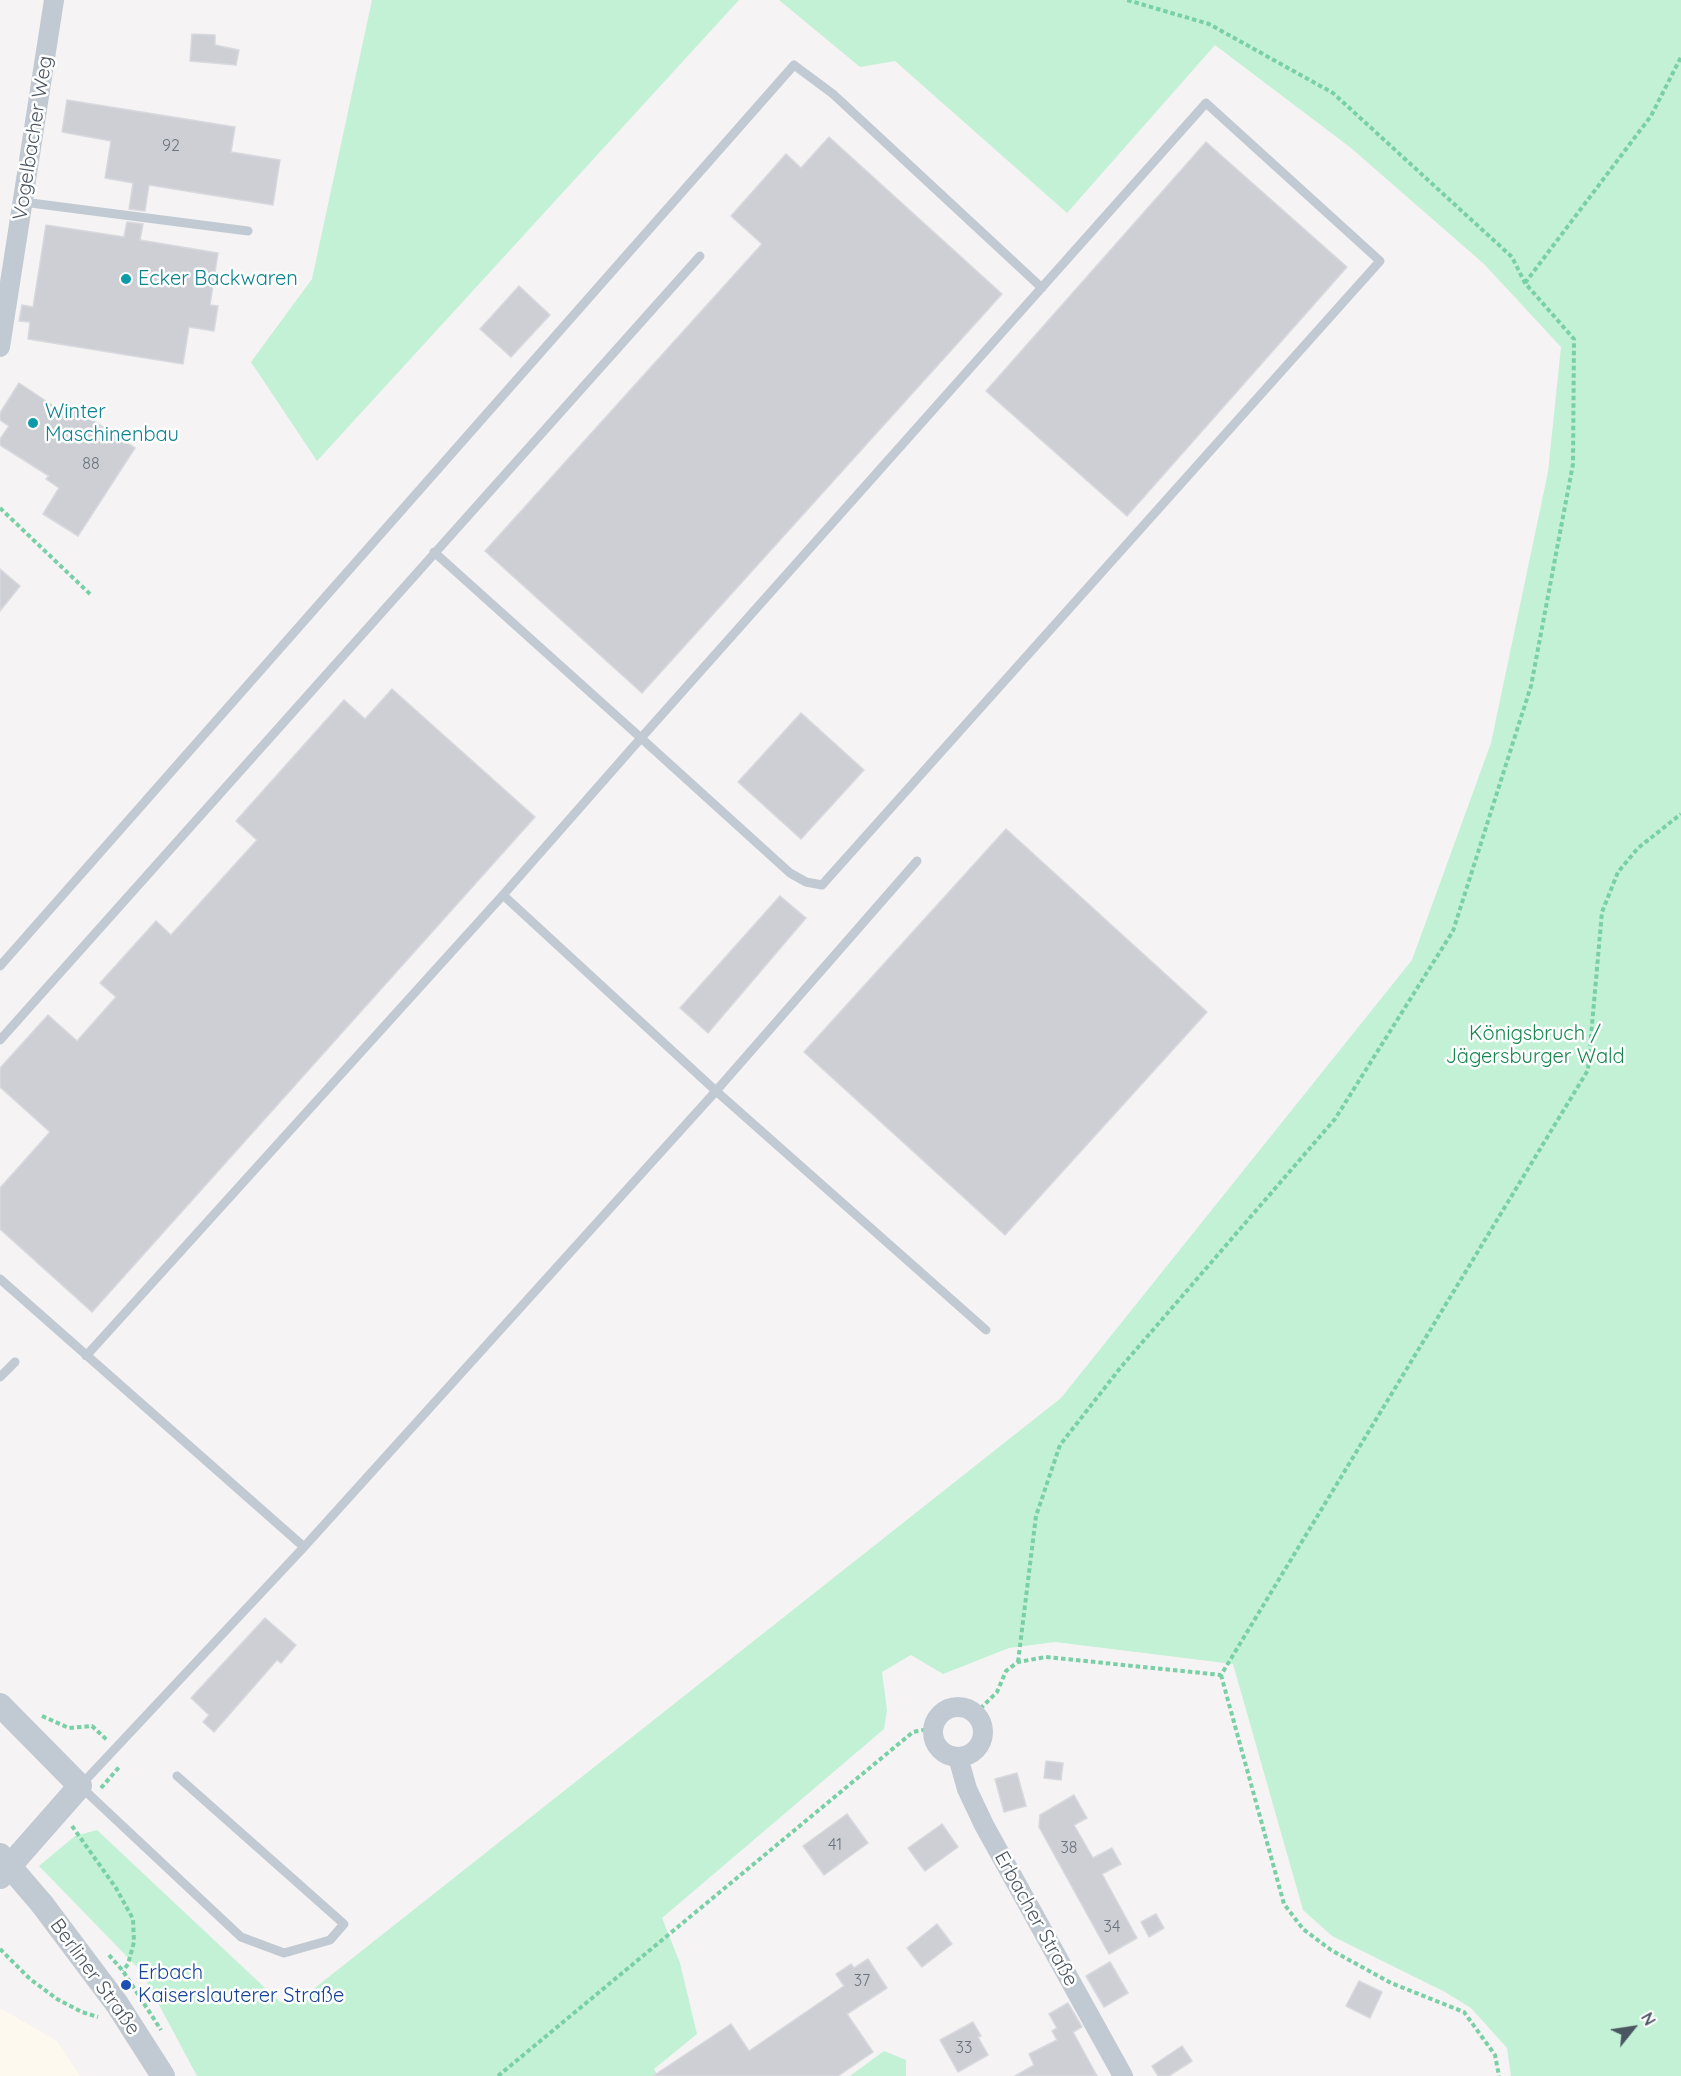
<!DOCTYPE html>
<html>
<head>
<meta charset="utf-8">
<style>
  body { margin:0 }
  #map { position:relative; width:1681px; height:2076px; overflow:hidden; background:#f5f3f3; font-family:Quicksand,sans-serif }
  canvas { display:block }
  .north { position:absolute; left:1603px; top:1998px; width:60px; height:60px; -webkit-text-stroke:4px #fff; paint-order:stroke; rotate:60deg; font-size:16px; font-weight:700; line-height:24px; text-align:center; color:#4a5661 }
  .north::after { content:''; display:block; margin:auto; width:21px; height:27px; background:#4a5661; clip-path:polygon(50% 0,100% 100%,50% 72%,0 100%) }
</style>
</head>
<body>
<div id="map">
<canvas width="1681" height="2076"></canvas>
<div class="north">N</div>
</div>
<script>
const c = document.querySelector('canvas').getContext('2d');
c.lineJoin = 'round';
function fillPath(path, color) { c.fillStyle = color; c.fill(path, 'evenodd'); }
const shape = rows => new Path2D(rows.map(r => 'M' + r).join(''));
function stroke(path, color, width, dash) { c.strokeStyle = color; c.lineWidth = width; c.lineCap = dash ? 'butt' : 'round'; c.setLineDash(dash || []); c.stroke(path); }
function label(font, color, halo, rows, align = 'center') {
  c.font = font + ' Quicksand,sans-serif'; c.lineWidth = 5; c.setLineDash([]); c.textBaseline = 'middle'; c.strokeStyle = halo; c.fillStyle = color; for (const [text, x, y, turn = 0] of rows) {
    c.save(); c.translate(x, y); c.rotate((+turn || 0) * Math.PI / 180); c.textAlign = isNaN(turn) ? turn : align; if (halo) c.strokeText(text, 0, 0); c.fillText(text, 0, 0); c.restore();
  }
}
const commercial = shape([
  [0,2008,57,2041,80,2076,0,2076]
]);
const green = shape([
  [372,0,739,0,317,461,251,362,312,279],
  [779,0,1681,0,1681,2076,1511,2076,1507,2048,1471,2008,1445,1992,1332,1936,1303,1910,1233,1664,1055,1642,1009,1648,943,1674,911,1655,882,1672,887,1710,884,1729,662,1918,680,1963,697,2034,654,2069,658,2076,197,2076,141,1971,39,1866,75,1836,97,1830,280,2002,297,2002,1061,1398,1412,960,1491,743,1548,472,1561,347,1484,264,1351,148,1215,45,1067,213,895,61,860,67],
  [884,2051,906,2060,906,2076,850,2076]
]);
const building = shape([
  [192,34,215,35,215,45,239,50,236,65,190,61,192,34],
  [67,100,235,127,231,152,280,160,273,205,149,185,145,211,129,209,133,183,105,178,111,141,62,132,67,100],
  [829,137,1002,294,642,693,485,551,762,244,731,216,786,154,801,168,829,137],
  [1206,142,1347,267,1127,516,986,391,1206,142],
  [127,222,143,224,140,240,218,253,210,305,218,306,214,331,189,327,183,364,28,339,30,322,19,321,22,305,33,307,46,225,124,237,127,222],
  [519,286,550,315,511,357,480,329,519,286],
  [19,383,67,415,72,407,135,448,78,536,43,514,59,488,46,479,49,476,0,445,0,439,9,426,0,420,0,413,19,383],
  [0,569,20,586,0,611,0,569],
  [392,689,535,817,92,1312,0,1229,0,1188,50,1132,0,1087,0,1068,48,1015,77,1041,116,997,100,983,156,921,171,935,257,840,236,821,344,700,365,719,392,689],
  [801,713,864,770,801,839,738,782,801,713],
  [1006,829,1207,1012,1005,1235,804,1052,1006,829],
  [780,896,806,918,708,1033,680,1008,780,896],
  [265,1618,296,1645,281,1663,277,1660,214,1732,203,1722,209,1715,191,1698,265,1618],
  [1046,1761,1063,1763,1061,1780,1044,1778,1046,1761],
  [1017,1773,1026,1806,1004,1812,995,1779,1017,1773],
  [1074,1795,1087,1818,1074,1825,1093,1858,1112,1848,1121,1864,1102,1874,1137,1938,1109,1954,1039,1827,1040,1815,1074,1795],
  [847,1814,868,1843,824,1875,803,1846,847,1814],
  [942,1824,958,1847,925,1871,908,1848,942,1824],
  [1156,1914,1164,1928,1149,1937,1141,1922,1156,1914],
  [937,1924,952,1944,922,1967,907,1948,937,1924],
  [868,1959,887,1988,847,2014,873,2052,838,2076,653,2076,731,2024,749,2051,844,1986,836,1974,851,1964,854,1968,868,1959],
  [1110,1962,1128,1993,1104,2007,1086,1976,1110,1962],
  [1359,1981,1382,1992,1370,2018,1346,2006,1359,1981],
  [1068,2003,1082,2027,1073,2032,1097,2076,1015,2076,1034,2065,1029,2054,1057,2040,1052,2031,1057,2028,1049,2014,1068,2003],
  [973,2022,981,2036,978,2037,988,2055,958,2072,940,2040,973,2022],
  [1182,2046,1192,2061,1169,2076,1158,2076,1152,2066,1182,2046]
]);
const path = shape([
  [1525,283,1651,116,1681,57],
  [0,508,91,595],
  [1018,1662,1036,1516,1060,1445,1121,1367,1335,1119,1453,931,1531,686,1573,464,1574,339,1525,283,1512,257,1333,93,1209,24,1127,0],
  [1221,1675,1284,1904,1303,1929,1331,1950,1391,1983,1464,2012,1495,2055,1499,2076],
  [975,1714,997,1692,1006,1671,1018,1662,1046,1657,1221,1675,1588,1070,1602,912,1618,872,1638,848,1681,814],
  [42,1716,69,1728,92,1726,107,1740],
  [101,1788,120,1766],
  [72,1826,116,1888,133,1919,134,1942,128,1964,123,1971],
  [0,1949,30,1979,57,1999,82,2012,98,2017],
  [109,1955,123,1971,161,2030],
  [498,2076,913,1732,933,1728]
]);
const service = shape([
  [23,202,248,231],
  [503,895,716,1091,986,1330],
  [0,966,794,65,833,94,1042,288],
  [0,1040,700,256],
  [0,1279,304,1547],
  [86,1356,503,895,641,738,1206,103,1380,261,822,885,806,882,790,873,641,738,434,552],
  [0,1377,15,1362],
  [177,1776,344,1924,330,1940,284,1953,241,1937,80,1786,304,1547,716,1091,917,861]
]);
const minor = shape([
  [0,347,54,0],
  '933 1732a25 25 0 1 1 50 0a25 25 0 1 1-50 0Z',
  [958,1757,967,1789,984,1825,1123,2076]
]);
const tertiary = shape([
  [0,1705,80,1786,0,1877],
  [42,1904,117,2004,163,2076]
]);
const tertiaryBridge = shape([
  [0,1855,42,1904]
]);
const markers = [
  [126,279,6,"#0f9aa8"],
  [33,423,6,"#0f9aa8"],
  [126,1985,6,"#1a4fb4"]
];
const numberNames = [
  ["92",171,146],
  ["88",91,464],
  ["41",835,1845],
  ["38",1069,1848],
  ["34",1112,1927],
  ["37",862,1981],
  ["33",964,2048]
];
const streetNames = [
  ["Vogelbacher Weg",33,138,-81],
  ["Erbacher Straße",1036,1919,61],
  ["Berliner Straße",95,1977,54]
];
const cultureNames = [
  ["Ecker Backwaren",138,279],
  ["Winter",45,412],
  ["Maschinenbau",45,435]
];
const parkNames = [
  ["Königsbruch /",1535,1034],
  ["Jägersburger Wald",1535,1057]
];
const transitNames = [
  ["Erbach",138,1973],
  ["Kaiserslauterer Straße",138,1996]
];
fillPath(commercial, '#fdf9ef');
fillPath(green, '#c3f1d5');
fillPath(building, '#cdcfd5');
stroke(building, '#d7d9de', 1.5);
stroke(path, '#7ad0a6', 4, [4.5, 3]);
stroke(service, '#c1cad2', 9);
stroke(minor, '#c1cad2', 20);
stroke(tertiary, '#c1cad2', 24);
stroke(tertiaryBridge, '#c1cad2', 24);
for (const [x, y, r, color] of markers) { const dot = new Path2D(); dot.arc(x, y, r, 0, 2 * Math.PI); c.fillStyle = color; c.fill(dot); stroke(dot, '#fff', 2); }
label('16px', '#6b747e', null, numberNames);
label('20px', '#4a5661', '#fff', streetNames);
label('20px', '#0d838f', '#fff', cultureNames, 'left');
label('20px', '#17864f', '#fff', parkNames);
label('20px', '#164399', '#fff', transitNames, 'left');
</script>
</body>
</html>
